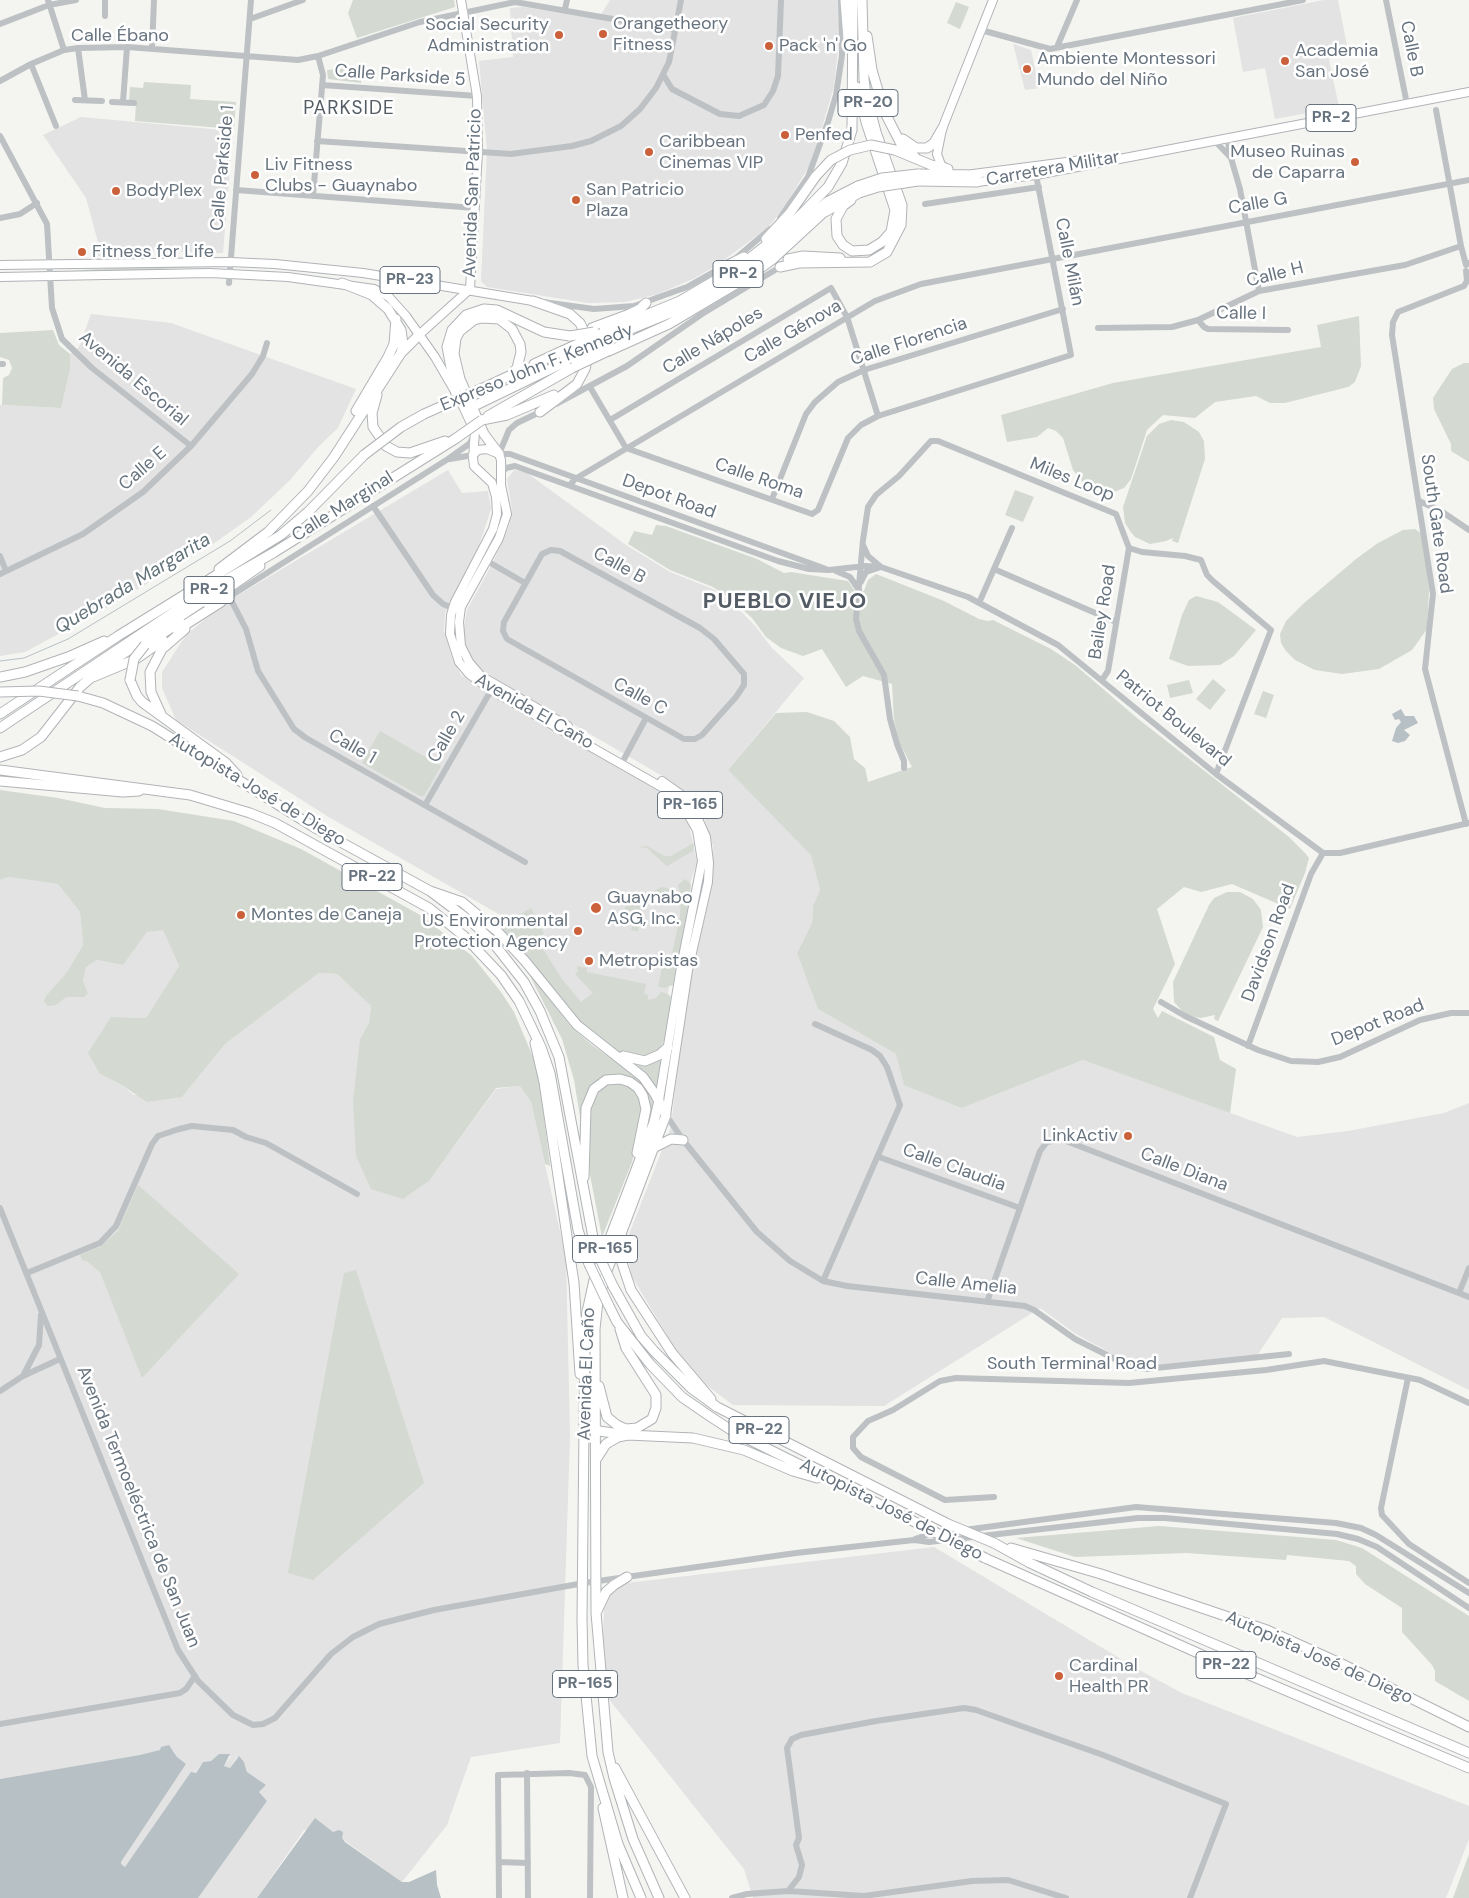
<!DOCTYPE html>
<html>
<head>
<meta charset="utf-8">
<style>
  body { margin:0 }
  canvas { display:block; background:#f4f4f1 }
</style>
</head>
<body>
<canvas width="1469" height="1898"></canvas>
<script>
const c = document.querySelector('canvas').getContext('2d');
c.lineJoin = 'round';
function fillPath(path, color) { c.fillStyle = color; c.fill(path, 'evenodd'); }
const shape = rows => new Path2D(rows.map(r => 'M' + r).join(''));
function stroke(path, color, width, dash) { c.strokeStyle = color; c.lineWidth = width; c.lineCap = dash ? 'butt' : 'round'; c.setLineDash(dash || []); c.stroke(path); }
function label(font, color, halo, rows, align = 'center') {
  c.font = font + ' "DM Sans",sans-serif'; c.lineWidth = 5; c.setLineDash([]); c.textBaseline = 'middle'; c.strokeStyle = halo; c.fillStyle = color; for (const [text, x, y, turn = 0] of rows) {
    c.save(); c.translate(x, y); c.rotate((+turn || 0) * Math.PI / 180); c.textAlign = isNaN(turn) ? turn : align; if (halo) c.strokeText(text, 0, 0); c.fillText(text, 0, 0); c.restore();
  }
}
const built = shape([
  [610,0,838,0,838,50,834,86,819,138,808,168,786,204,771,224,759,234,717,265,695,278,658,294,625,302,588,303,487,287,481,281,487,150,479,61,513,57,510,8,523,7,598,19],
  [1324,0,1338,0,1348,51,1328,55,1339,107,1275,119,1265,68,1243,72,1233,18],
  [1013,44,1031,50,1039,88,1025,90],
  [81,117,233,131,223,253,143,251,134,255,98,256,98,242,86,198,43,135],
  [91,314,171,323,356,389,338,428,319,446,290,480,251,517,213,544,103,610,25,652,0,656,0,405,61,408,70,370,70,354,79,347],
  [448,470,462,493,488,491,491,509,479,546,445,613,444,631,452,658,461,675,488,694,555,727,663,791,689,825,697,862,689,887,669,987,662,1043,582,1017,509,920,327,816,176,720,162,688,162,672,186,635,225,603],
  [514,470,527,473,626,545,670,572,713,589,732,602,756,627,772,648,804,678,728,770,811,854,820,890,813,906,812,923,797,953,818,1009,896,1054,962,1108,1083,1060,1297,1137,1348,1131,1444,1113,1469,1103,1469,1390,1324,1317,1282,1318,1257,1356,1155,1367,1133,1365,1076,1334,1040,1308,884,1406,733,1405,705,1384,683,1362,631,1275,626,1242,671,1127,681,1037,692,971,712,886,713,846,704,817,689,798,671,781,497,680,484,672,472,660,466,648,463,634,467,610,492,564,509,526,512,510,507,479],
  [9,877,58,884,80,912,83,945,67,972,46,996,56,1005,65,997,88,993,83,981,86,967,97,960,123,965,147,932,163,929,179,966,146,1018,111,1017,100,1074,120,1084,134,1095,182,1097,225,1044,319,973,337,974,371,1006,369,1023,360,1039,403,1199,429,1181,496,1089,520,1086,531,1102,566,1258,570,1436,560,1743,471,1757,447,1825,402,1882,333,1832,304,1830,257,1898,198,1898,267,1801,259,1792,266,1785,247,1772,244,1762,237,1757,230,1768,224,1766,231,1756,219,1754,211,1761,203,1762,125,1867,121,1864,121,1862,186,1764,177,1757,173,1750,0,1779,0,880],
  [934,1547,1141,1671,1182,1693,1469,1806,1469,1839,1446,1898,753,1898,744,1869,608,1698,603,1643,604,1605,609,1593,627,1583]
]);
const green = shape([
  [353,0,454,0,455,7,357,38,348,13],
  [956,2,969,7,960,29,947,23],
  [362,67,361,83,328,79,327,70],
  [144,82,191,85,190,99,236,102,234,129,135,121,136,102,129,101,130,87,143,88],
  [216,265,216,266,142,270,66,271,146,266],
  [1359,316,1361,366,1355,382,1348,387,1285,403,1270,403,1256,396,1215,402,1195,418,1163,415,1147,430,1131,479,1124,488,1114,492,1104,494,1089,490,1073,470,1063,438,1056,431,1048,428,1037,437,1007,442,1001,415,1113,383,1321,347,1317,325],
  [53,330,59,345,70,354,70,370,61,408,2,405,3,378,9,375,12,368,9,360,0,357,0,333],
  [1464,363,1469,363,1469,462,1451,451,1451,444,1434,409,1433,398,1452,369],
  [1171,420,1184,422,1199,432,1204,441,1205,459,1178,543,1172,541,1173,538,1166,541,1150,544,1135,537,1130,531,1125,523,1123,507,1147,436,1159,424],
  [1015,490,1034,497,1023,522,1005,515],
  [656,525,666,526,757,559,784,573,791,572,848,581,855,591,864,591,868,580,876,574,944,601,979,619,988,621,993,620,1051,649,1075,665,1137,718,1289,837,1305,853,1309,858,1305,873,1290,909,1232,884,1201,892,1184,887,1157,909,1175,964,1153,1009,1158,1018,1162,1011,1214,1037,1220,1060,1236,1069,1230,1113,1083,1060,962,1108,904,1085,896,1054,818,1009,797,953,812,923,813,906,820,890,811,855,728,770,776,713,807,712,834,721,850,737,854,759,865,768,868,782,912,767,899,742,894,720,892,684,863,676,846,687,822,649,803,656,781,648,766,637,752,618,733,601,713,587,670,570,628,544,634,531,652,535],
  [1415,529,1422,534,1429,590,1427,629,1412,650,1379,669,1342,674,1315,670,1295,660,1286,651,1281,643,1280,634,1286,621,1303,604,1356,559,1378,543,1403,530],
  [1196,596,1218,602,1256,630,1234,656,1220,665,1188,666,1169,659,1182,615,1189,600],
  [1213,679,1226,690,1210,710,1196,699],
  [1189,680,1193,693,1170,698,1167,685],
  [1263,691,1274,695,1266,718,1254,714],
  [380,731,441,766,424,796,420,796,362,763],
  [0,790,58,798,105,808,158,809,234,821,301,849,422,916,472,956,501,992,514,1012,538,1069,550,1166,545,1164,531,1102,520,1086,496,1088,429,1181,403,1199,371,1189,356,1156,353,1101,360,1039,369,1023,371,1006,337,974,319,973,225,1044,182,1097,147,1102,120,1084,100,1074,88,1053,111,1017,146,1018,179,966,163,930,147,932,123,965,97,960,86,967,83,981,88,993,84,997,66,997,56,1005,48,1006,44,1001,46,996,67,972,83,945,80,912,58,884,9,877,0,880],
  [694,843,693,851,667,866,647,848,638,847,647,846,664,856,671,856],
  [685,879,691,884,690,896,673,985,664,988,658,987,663,962,670,963,680,916,681,898,678,885],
  [661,887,671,889,676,900,676,906,642,900,638,931,631,930,634,918,622,915,625,907],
  [1227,892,1240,892,1253,899,1261,910,1263,927,1218,1021,1214,1019,1215,1015,1201,1018,1195,1017,1184,1013,1174,1002,1173,982,1209,905,1214,898],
  [531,908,544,934,536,938,562,979,581,1002,593,993,575,974,578,972,577,966,587,968,587,972,646,984,644,994,648,995,648,1000,656,998,661,992,668,994,671,997,666,1037,659,1050,651,1057,621,1054,578,1021,504,935,502,925],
  [527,970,571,1027,592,1045,640,1079,653,1098,653,1109,646,1133,644,1132,647,1118,636,1083,599,1082,581,1122,574,1080,562,1039],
  [664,1055,657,1091,637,1065,642,1065],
  [617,1082,625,1084,637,1092,643,1108,632,1162,602,1237,590,1175,587,1118,593,1095,604,1086],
  [138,1185,239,1274,142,1378,100,1272,88,1262,82,1260,80,1255,100,1247,118,1231],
  [356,1270,424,1483,313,1580,288,1573,344,1273],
  [1159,1526,1336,1540,1362,1548,1469,1616,1469,1701,1435,1681,1435,1671,1432,1665,1402,1632,1402,1608,1365,1584,1356,1574,1356,1566,1349,1561,1287,1555,1286,1560,1186,1553,1075,1557,1016,1538],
  [1469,1854,1469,1898,1453,1898]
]);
const water = shape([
  [1401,709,1405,716,1414,716,1418,723,1404,730,1410,735,1405,741,1398,743,1392,741,1396,728,1401,722,1399,719,1395,720,1392,714],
  [169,1745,177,1757,186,1764,121,1862,121,1864,125,1867,191,1772,196,1773,203,1762,211,1761,219,1754,230,1754,224,1766,230,1768,239,1756,244,1762,247,1772,266,1785,259,1792,267,1801,198,1898,0,1898,0,1779,140,1755,160,1750,161,1747],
  [315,1818,333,1832,339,1830,343,1832,342,1838,345,1842,402,1882,409,1882,436,1870,437,1885,441,1898,257,1898]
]);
const stream = shape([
  [0,661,24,658,68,639,230,541,271,510]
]);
const minor = shape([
  [48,0,64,50],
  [1386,0,1407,104],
  [565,9,567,0],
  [105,16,105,0],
  [250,19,303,0],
  [0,24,49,5,76,0],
  [981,30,1050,49,1303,0],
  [1057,47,1077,0],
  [78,48,85,100],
  [152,49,154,0],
  [31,64,56,126],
  [664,76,672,89,720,114,739,116,764,105,773,91,778,76,781,0],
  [0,81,31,64,64,50,78,48,127,47,298,60,318,56,420,22,515,2,676,30],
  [322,85,477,96],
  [75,100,102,101],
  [112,102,134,103],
  [123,102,127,47],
  [1436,110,1461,246,1466,265,1469,263],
  [0,136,47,224,52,308,62,339,92,368,191,446],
  [1228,137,1229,151,1240,189,1259,291],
  [1214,140,1232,159],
  [317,141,511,154,572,146,591,141,621,126,640,109,656,88,669,62,681,0],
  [236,190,475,208],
  [313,196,323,75,318,56],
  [925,204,1039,187],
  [0,218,20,214,37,203],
  [780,218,808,177,828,122,836,95,842,55,841,0],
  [736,258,770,229],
  [1466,271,1467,281,1464,286,1398,312,1393,322,1392,335,1433,594,1425,669,1466,824],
  [229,283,251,0],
  [543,302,594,309,634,306,687,287,724,266],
  [1198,320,1204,327,1208,329,1288,330],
  [1098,328,1172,327,1198,320,1259,291,1405,265,1461,246],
  [0,364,3,364],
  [590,387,626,448,812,514,818,510,848,438,861,425,878,416,1071,355,1036,175],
  [556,404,627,366,702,314,780,267],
  [542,411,517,423,509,430,499,454,510,454,826,569],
  [610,420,831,288,847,317,878,416],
  [450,459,473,455],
  [500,475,506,468,515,466,778,561,809,569,829,570,865,566,881,567,968,597,1058,645,1216,774,1323,853,1340,853,1469,823],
  [570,485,575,479,875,301,921,284,1469,180],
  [772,499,806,414,815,402,838,382,864,370,1063,309],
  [1419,501,1441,511,1469,530],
  [373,506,433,595,443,604,457,610],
  [551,550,560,551,700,628,714,639,744,674,744,685,736,697,702,735,695,739,684,739,507,639,503,631,504,622,542,554,551,550],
  [0,556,6,571],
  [487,561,525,583],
  [994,569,1116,622],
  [836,571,850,577,859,590],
  [0,574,83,534,143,492,191,446,252,374,263,356,267,343],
  [861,582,866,572,881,567,868,556,863,545],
  [229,596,246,629,258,671,294,729,306,738,525,862],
  [221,602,448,459,469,444,474,436],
  [979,603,1012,528],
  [1102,680,1108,671,1129,548],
  [622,763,646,718],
  [904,768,904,761,897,744,890,719,884,675,859,631,856,619,863,540,868,507,876,495,899,476,931,441,938,441,1116,514,1129,548,1142,552,1185,556,1201,560,1207,575,1213,581,1271,630,1216,774],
  [425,805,493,687],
  [1161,1002,1185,1016,1258,1050,1291,1061,1318,1062,1340,1057,1420,1020,1451,1013,1469,1013],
  [815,1024,872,1050,880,1056,887,1067,900,1105,823,1281],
  [1248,1046,1311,874,1323,853],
  [666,1115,683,1140,757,1232,790,1261,823,1281,847,1286,1025,1306,1034,1310,1075,1339,1131,1367,1146,1369,1289,1354],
  [879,1157,1020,1208],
  [0,1208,178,1650,198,1681,233,1715,253,1725,263,1724,275,1718,331,1654,353,1637,379,1624,434,1610,584,1583,796,1553,914,1540,929,1542,1138,1518,1165,1518,1337,1534,1358,1539,1377,1547,1469,1608],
  [27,1273,100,1243,116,1226,152,1144,158,1136,179,1129,192,1126,233,1130,246,1137,266,1143,357,1194],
  [1459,1293,1469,1268],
  [987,1302,1040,1151,1047,1142,1061,1139,1469,1297],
  [23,1376,39,1345,41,1315],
  [1408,1378,1381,1508,1382,1515,1409,1544,1469,1583],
  [0,1391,23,1376,60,1359],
  [994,1497,945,1500,861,1457,853,1448,853,1437,868,1421,893,1410,940,1381,956,1378,1129,1383,1266,1370,1324,1361,1420,1380,1469,1403],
  [915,1539,927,1535,1136,1507,1336,1523,1361,1528,1376,1535,1469,1593],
  [0,1724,180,1693,186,1689,195,1676],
  [527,1773,528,1898],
  [499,1862,528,1863],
  [788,1891,799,1877,802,1865,796,1845,799,1838,787,1748,792,1739,801,1735,876,1721,964,1708,976,1710,1103,1755,1226,1804,1190,1898],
  [499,1898,498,1775,569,1773,585,1775,591,1787,590,1898],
  [732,1898,747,1894,788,1891,864,1896,972,1881,1008,1880,1066,1898]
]);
const major = shape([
  [947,169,941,165,937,154,942,129,993,0],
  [973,174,1090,159],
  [977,182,1036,175,1469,92],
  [0,265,230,262,275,264,363,273,533,301],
  [0,277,210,273,288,277,374,289,389,297,406,316,435,357,460,400,475,432,473,458,474,466,492,483,496,497,497,514,493,529,455,602,451,615,450,634,459,662,469,674,491,690,665,789,686,811,697,830,702,861,681,967,659,1100],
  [420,334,470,289,478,152,477,96,461,0],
  [473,455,478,450,487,449,499,454,501,460,501,485,507,514,499,538,461,607,459,622,461,646,469,662,481,676,568,726],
  [662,781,683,796,695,812,706,837,709,863,708,882,688,970,666,1115]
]);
const highway = shape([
  [845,0,848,39],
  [867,36,872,70,884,111,901,144,917,159],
  [903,139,916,148,927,148,934,143,942,129],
  [895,150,931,165,948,169],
  [918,174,977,175],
  [918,181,977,182],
  [851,200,843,206,836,219,837,236,843,245,852,251,869,250,882,242,891,232,895,210,866,122,857,87],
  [766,239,790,213,816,176],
  [788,259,803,256,840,258],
  [780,267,799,263,870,262,887,252,901,225,902,205,876,132,866,94,864,79,862,0],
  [722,268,744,257],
  [342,283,372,295,388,309,401,330,403,344,401,353],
  [533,301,570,314,580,323,588,340],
  [592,328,627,315,640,309,646,303],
  [602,333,680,301,738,267,787,229,828,187,842,163,852,130,853,0],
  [604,340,682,308,738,274,768,254,827,202,858,186],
  [609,351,669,324,748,277,773,259,823,213,859,193],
  [534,364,562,351],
  [494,383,511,375,543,366],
  [456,394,447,347,452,330,466,315,484,309,497,310,544,332,570,336],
  [377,395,372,413,373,427,386,446,397,452,410,453,445,441],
  [472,407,567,361],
  [356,411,388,357,394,344,396,319],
  [540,412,577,384,585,369,588,356],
  [488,416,572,368],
  [482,420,507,415,554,395],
  [499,454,484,434,460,379,454,354,456,338,460,331,474,320,482,318,499,319,512,329,520,344,521,352,517,368,511,375],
  [219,569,268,532,308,491,334,457,401,353,420,334],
  [207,603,260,566],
  [177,630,221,602],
  [145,645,180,622],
  [0,677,25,672,68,657,104,641],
  [93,677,136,659,163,640],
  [130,680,137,696,142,702,226,763,237,775],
  [78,696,103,703,152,726,317,829,430,891,474,924,491,940,524,982,540,1011,559,1057,595,1248],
  [0,714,118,636,281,535,308,512,364,455],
  [161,714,151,692,150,672,162,649,185,629],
  [0,728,198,596,273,553,455,439],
  [0,757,22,750,41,737,80,687,103,667,211,596],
  [0,770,190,795,250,813,275,823,429,908,464,936,501,975,519,1001,541,1047,550,1073,578,1230,589,1264],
  [0,781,123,792,139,791],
  [430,891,462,902,497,931,525,961,577,1025,643,1077,655,1094,666,1115,607,1271,598,1301,595,1329,596,1613,608,1752,614,1778,633,1839,659,1898],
  [535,1043,544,1082,574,1283,580,1374],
  [623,1056,645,1061,659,1055,668,1047],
  [655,1147,671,1139,683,1140],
  [584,1177,586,1108,594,1089,606,1080,620,1079,630,1082,638,1088,643,1096,646,1109,637,1153],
  [623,1238,622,1263,631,1290,672,1353,711,1399],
  [613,1286,641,1336,654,1351,691,1388,717,1407,948,1524],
  [608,1304,617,1322,650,1364,682,1397,708,1415,734,1432,927,1528],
  [599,1386,607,1417,617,1425,626,1429,637,1428,652,1419,656,1408,656,1395,626,1348,620,1329],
  [592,1427,599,1431,628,1435],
  [597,1458,606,1444,618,1437,628,1435,693,1438,744,1450,793,1471,817,1478],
  [994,1543,1030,1563,1092,1592,1469,1753],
  [1011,1548,1101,1574,1267,1630,1340,1663,1469,1727],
  [985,1558,1209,1658,1469,1768],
  [597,1611,606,1592,614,1585,627,1577],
  [615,1768,685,1898],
  [603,1808,623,1898],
  [641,1898,618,1844,592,1756,583,1665,582,1619,585,1331,587,1312,594,1280,654,1122,659,1100]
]);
const highwayBridge = shape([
  [816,176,831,160,850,150,871,145,895,150],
  [858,186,882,178,918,174],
  [859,193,878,187,918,181],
  [570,336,594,332],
  [562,351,602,333],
  [564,357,604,340],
  [574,359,606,346],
  [572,368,608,351],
  [455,439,482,420],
  [364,455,401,427,424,414,494,383],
  [130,680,134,659,145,645],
  [0,692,39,691,78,696],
  [595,1248,613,1286],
  [589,1264,608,1304],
  [948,1524,994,1543],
  [927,1528,985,1558]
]);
const markers = [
  [603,34,5,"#cb613b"],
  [559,35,5,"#cb613b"],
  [769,46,5,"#cb613b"],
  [1285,61,5,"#cb613b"],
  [1027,69,5,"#cb613b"],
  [785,135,5,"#cb613b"],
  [649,152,5,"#cb613b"],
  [1355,162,5,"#cb613b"],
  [255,175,5,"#cb613b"],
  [116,191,5,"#cb613b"],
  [576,200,5,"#cb613b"],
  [82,252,5,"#cb613b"],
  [596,908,6,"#cb613b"],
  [241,915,5,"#cb613b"],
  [578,931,5,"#cb613b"],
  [589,961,5,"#cb613b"],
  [1128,1136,5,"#cb613b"],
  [1059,1676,5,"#cb613b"]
];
const shields = [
  [868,103,60],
  [1331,118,50],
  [738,274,50],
  [410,280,60],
  [209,590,50],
  [690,805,65],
  [372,877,60],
  [605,1249,65],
  [759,1430,60],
  [1226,1665,60],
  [585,1684,65]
];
const shieldNames = [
  ["PR-20",868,103],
  ["PR-2",1331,118],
  ["PR-2",738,274],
  ["PR-23",410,280],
  ["PR-2",209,590],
  ["PR-165",690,805],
  ["PR-22",372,877],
  ["PR-165",605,1249],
  ["PR-22",759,1430],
  ["PR-22",1226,1665],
  ["PR-165",585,1684]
];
const poiNames = [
  ["Orangetheory",613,24],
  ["Fitness",613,45],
  ["Social Security",549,25,"right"],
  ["Administration",549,46,"right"],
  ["Pack 'n' Go",779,46],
  ["Academia",1295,51],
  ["San José",1295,72],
  ["Ambiente Montessori",1037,59],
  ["Mundo del Niño",1037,80],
  ["Penfed",795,135],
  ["Caribbean",659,142],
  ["Cinemas VIP",659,163],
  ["Museo Ruinas",1345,152,"right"],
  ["de Caparra",1345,173,"right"],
  ["Liv Fitness",265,165],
  ["Clubs - Guaynabo",265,186],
  ["San Patricio",586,190],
  ["Plaza",586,211],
  ["BodyPlex",126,191],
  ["Fitness for Life",92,252],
  ["Guaynabo",607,898],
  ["ASG, Inc.",607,919],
  ["Montes de Caneja",251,915],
  ["US Environmental",568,921,"right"],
  ["Protection Agency",568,942,"right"],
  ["Metropistas",599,961],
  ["LinkActiv",1118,1136,"right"],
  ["Cardinal",1069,1666],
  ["Health PR",1069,1687]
];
const streetNames = [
  ["Calle Ébano",120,36],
  ["Calle B",1411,49,79],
  ["Calle Parkside 5",400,76,4],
  ["Calle Parkside 1",223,168,-85],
  ["Carretera Militar",1053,169,-10],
  ["Avenida San Patricio",473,193,-88],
  ["Calle G",1258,204,-10],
  ["Calle Milán",1069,262,79],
  ["Calle H",1275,275,-14],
  ["Calle I",1241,314,1],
  ["Calle Génova",793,332,-30],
  ["Calle Nápoles",713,341,-31],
  ["Calle Florencia",909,342,-18],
  ["Expreso John F. Kennedy",537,368,-22],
  ["Avenida Escorial",133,379,40],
  ["Calle E",143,469,-41],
  ["Calle Roma",759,479,19],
  ["Miles Loop",1072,480,22],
  ["Depot Road",669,497,20],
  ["Calle Marginal",343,507,-32],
  ["South Gate Road",1436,524,82],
  ["Calle B",619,566,29],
  ["Bailey Road",1103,612,-81],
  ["Calle C",640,697,29],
  ["Avenida El Caño",534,712,30],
  ["Patriot Boulevard",1173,719,39],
  ["Calle 2",447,737,-60],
  ["Calle 1",352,747,30],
  ["Autopista José de Diego",257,790,31],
  ["Davidson Road",1269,943,-70],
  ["Depot Road",1378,1023,-22],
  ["Calle Claudia",954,1168,20],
  ["Calle Diana",1184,1170,21],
  ["Calle Amelia",966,1284,6],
  ["South Terminal Road",1072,1364],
  ["Avenida El Caño",587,1374,-88],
  ["Avenida Termoeléctrica de San Juan",138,1507,68],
  ["Autopista José de Diego",891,1510,27],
  ["Autopista José de Diego",1319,1658,24]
];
const neighbourhoodNames = [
  ["PARKSIDE",349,109]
];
const waterNames = [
  ["Quebrada Margarita",133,584,-31]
];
const districtNames = [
  ["PUEBLO VIEJO",785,602]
];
fillPath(built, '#e2e3e2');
fillPath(green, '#d4d9d1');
fillPath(water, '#b7c0c4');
stroke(stream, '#b7c0c4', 1);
stroke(major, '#b0b3b7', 10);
stroke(highway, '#b1b4b7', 11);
stroke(minor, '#bec1c4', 6);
stroke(major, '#fff', 8);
stroke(highway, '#fff', 9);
stroke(highwayBridge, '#b1b4b7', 11, []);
stroke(highwayBridge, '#fff', 9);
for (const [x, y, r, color] of markers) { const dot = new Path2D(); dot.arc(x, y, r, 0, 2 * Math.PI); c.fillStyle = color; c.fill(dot); stroke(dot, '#fff', 2); }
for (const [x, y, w] of shields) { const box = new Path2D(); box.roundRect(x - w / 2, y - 13.5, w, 27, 4); c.fillStyle = '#fff'; c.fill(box); stroke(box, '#67737e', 1); }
label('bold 16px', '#67737e', null, shieldNames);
label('18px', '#67737e', '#fff', poiNames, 'left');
label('18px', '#67737e', '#fff', streetNames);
c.letterSpacing = '1px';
label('19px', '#545d65', '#fff', neighbourhoodNames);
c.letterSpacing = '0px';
label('italic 19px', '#63747b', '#fff', waterNames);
c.letterSpacing = '1px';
label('bold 22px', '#545d65', '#fff', districtNames);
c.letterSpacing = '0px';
</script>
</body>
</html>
